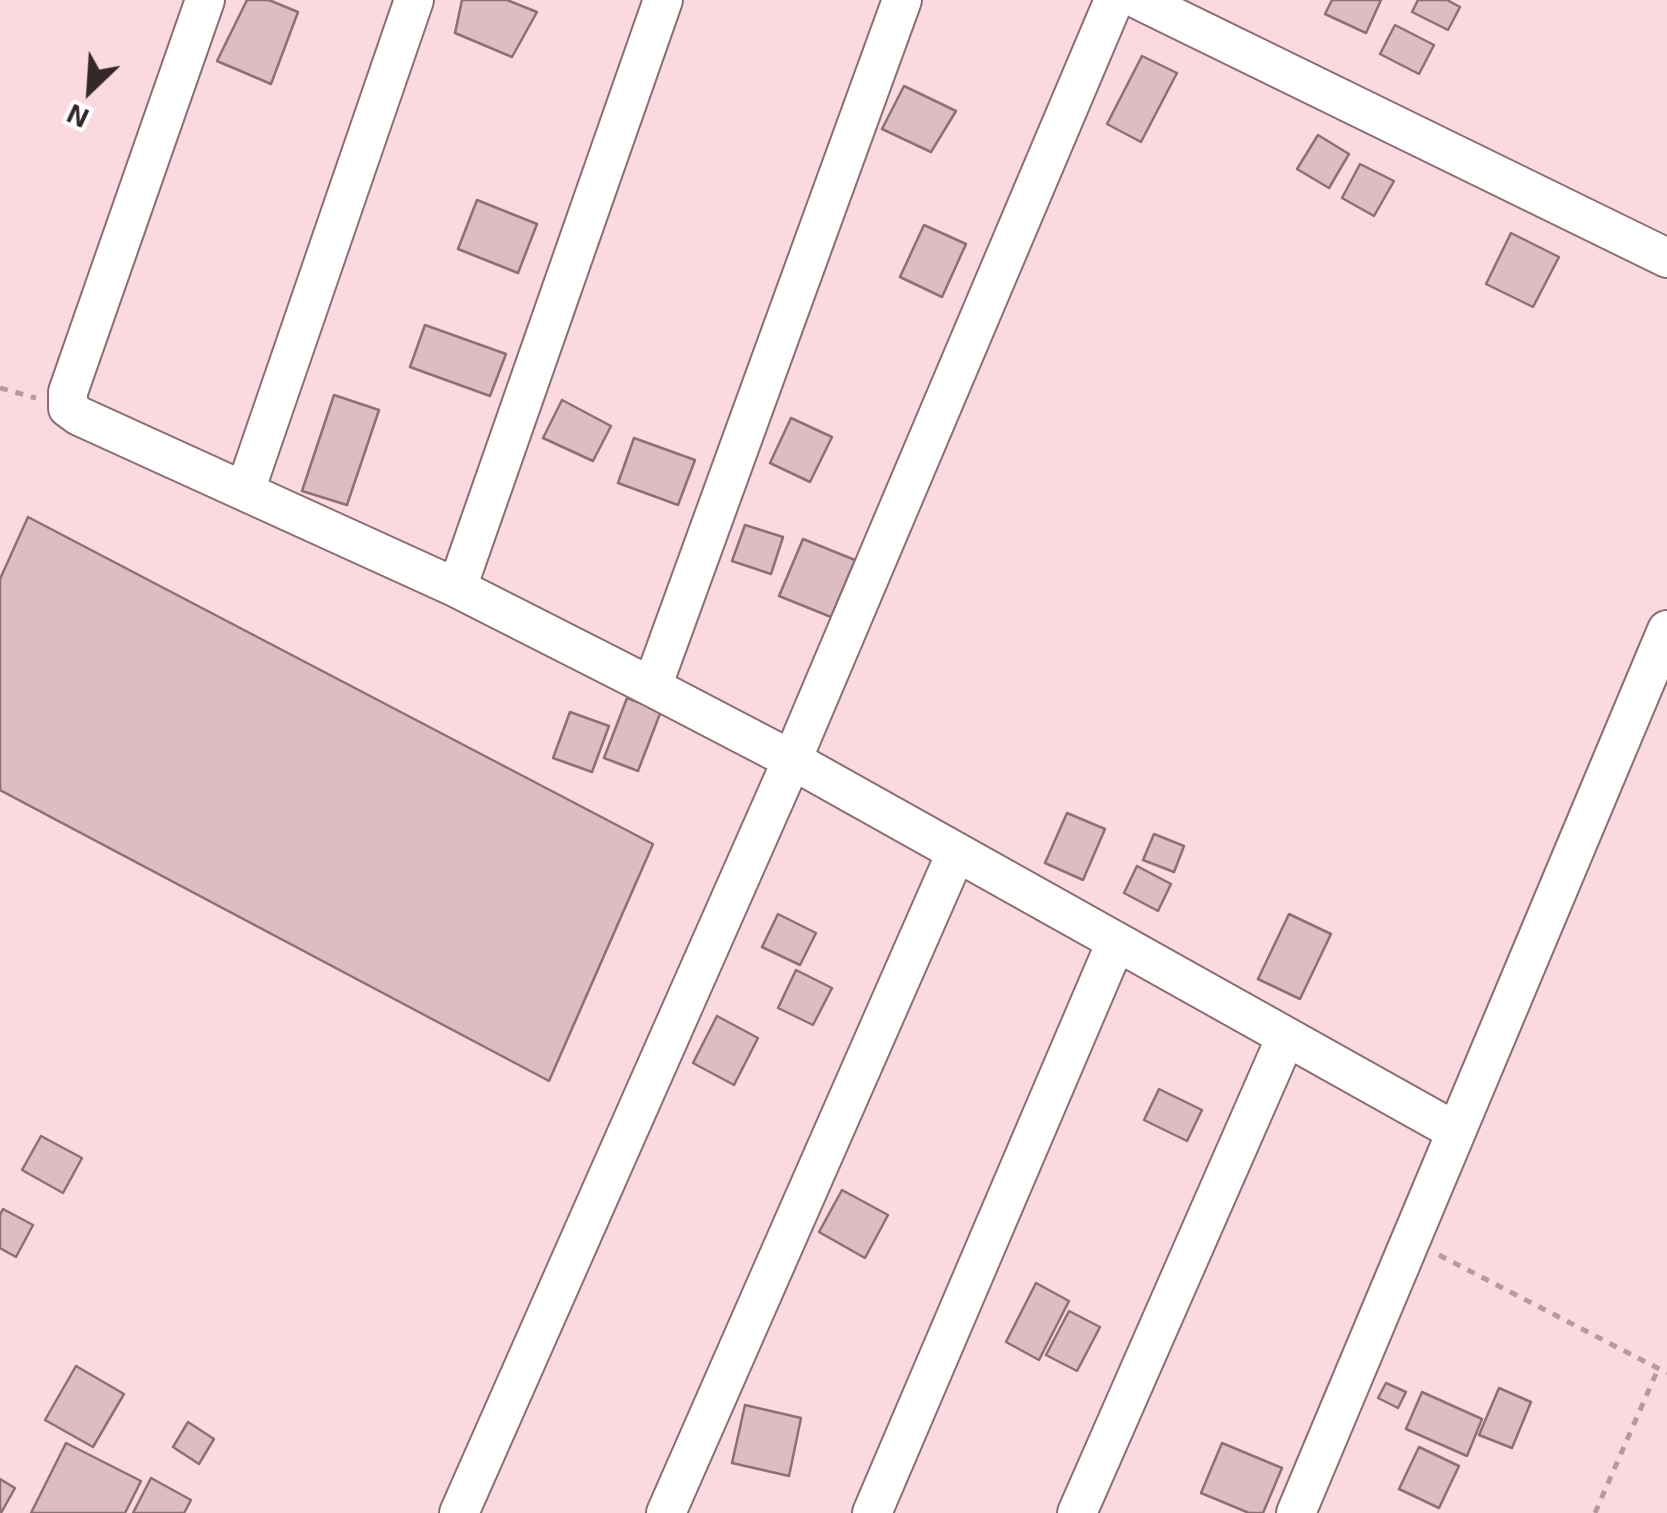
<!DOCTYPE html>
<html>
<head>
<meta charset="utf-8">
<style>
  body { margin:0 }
  #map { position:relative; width:1667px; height:1513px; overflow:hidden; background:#fad9df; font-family:"Exo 2",sans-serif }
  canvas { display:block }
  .north { position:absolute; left:40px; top:40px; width:100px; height:100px; -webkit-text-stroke:8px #fff; paint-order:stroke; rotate:205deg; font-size:28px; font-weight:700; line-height:40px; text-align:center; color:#34282b }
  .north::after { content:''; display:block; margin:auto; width:35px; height:45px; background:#34282b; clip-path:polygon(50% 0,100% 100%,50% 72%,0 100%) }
</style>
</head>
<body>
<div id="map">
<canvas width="1667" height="1513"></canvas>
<div class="north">N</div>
</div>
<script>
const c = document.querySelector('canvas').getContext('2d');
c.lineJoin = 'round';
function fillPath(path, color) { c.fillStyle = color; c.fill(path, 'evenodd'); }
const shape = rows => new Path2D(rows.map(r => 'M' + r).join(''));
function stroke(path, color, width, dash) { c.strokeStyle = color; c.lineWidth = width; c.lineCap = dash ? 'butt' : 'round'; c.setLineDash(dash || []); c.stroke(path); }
const building = shape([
  [247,0,269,0,298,12,271,84,217,61,247,0],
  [462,0,507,0,537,12,512,57,455,33,462,0],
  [1332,0,1381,0,1366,33,1325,14,1332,0],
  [1418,0,1447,0,1460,7,1448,30,1412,12,1418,0],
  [1395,25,1434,45,1419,74,1380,54,1395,25],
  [1142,56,1177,73,1141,142,1107,124,1142,56],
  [904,86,956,111,931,152,882,129,904,86],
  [1318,135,1349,154,1329,188,1297,169,1318,135],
  [1360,164,1394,181,1374,216,1342,198,1360,164],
  [477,200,537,224,518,273,458,249,477,200],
  [924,225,966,244,942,297,900,277,924,225],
  [1511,233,1559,257,1533,307,1486,284,1511,233],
  [425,325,506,354,490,396,410,367,425,325],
  [334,395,379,410,347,505,302,491,334,395],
  [562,400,611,426,593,461,543,438,562,400],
  [791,418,832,437,810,482,770,463,791,418],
  [634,438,695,460,678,505,618,483,634,438],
  [28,517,653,844,549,1081,0,790,0,579,28,517],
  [745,525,783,537,771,574,732,561,745,525],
  [803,539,855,560,831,617,779,596,803,539],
  [627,698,661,711,638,771,604,758,627,698],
  [570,712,609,726,592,772,553,758,570,712],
  [1067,813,1105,829,1083,880,1045,863,1067,813],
  [1154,834,1184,846,1174,872,1143,860,1154,834],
  [1137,866,1171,884,1158,911,1124,893,1137,866],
  [778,914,816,933,800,965,762,947,778,914],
  [1289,914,1331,934,1300,999,1258,979,1289,914],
  [796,970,832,988,813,1025,778,1008,796,970],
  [717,1016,758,1038,734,1085,693,1063,717,1016],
  [1159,1089,1202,1110,1187,1141,1144,1120,1159,1089],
  [41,1136,82,1158,63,1193,22,1170,41,1136],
  [842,1190,888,1215,865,1258,819,1232,842,1190],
  [3,1209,33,1225,16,1257,0,1248,0,1215,3,1209],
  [1036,1283,1069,1301,1039,1360,1006,1342,1036,1283],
  [1069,1311,1100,1327,1077,1371,1046,1355,1069,1311],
  [76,1366,124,1394,93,1447,45,1420,76,1366],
  [1386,1383,1406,1392,1398,1408,1378,1398,1386,1383],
  [1499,1388,1531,1402,1512,1448,1479,1435,1499,1388],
  [1422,1392,1482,1419,1467,1456,1406,1429,1422,1392],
  [745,1405,801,1418,789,1476,732,1463,745,1405],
  [188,1422,214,1439,199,1464,173,1447,188,1422],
  [66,1443,141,1481,125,1513,31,1513,66,1443],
  [1222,1443,1282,1468,1263,1513,1249,1513,1201,1493,1222,1443],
  [1419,1447,1459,1466,1439,1508,1399,1489,1419,1447],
  [151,1478,191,1500,184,1513,133,1513,151,1478],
  [0,1479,15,1488,1,1513,0,1513,0,1479]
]);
const path = shape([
  [0,388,36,398],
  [1439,1255,1667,1373],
  [1595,1513,1658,1369]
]);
const minor = shape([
  [205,0,68,392,68,408,79,416,457,588,652,687,792,760,1455,1131],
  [1139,0,1667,258],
  [245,491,414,0],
  [457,588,663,0],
  [652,687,902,0],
  [459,1513,792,760,1114,0],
  [666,1513,956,853],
  [872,1513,1116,942],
  [1077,1513,1286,1037],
  [1296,1513,1667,630]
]);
fillPath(building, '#dcbdc2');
stroke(building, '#8d7076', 2.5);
stroke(minor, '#8a6e73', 42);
stroke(path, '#b59ba0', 5, [8, 8]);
stroke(minor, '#fff', 38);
</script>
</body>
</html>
